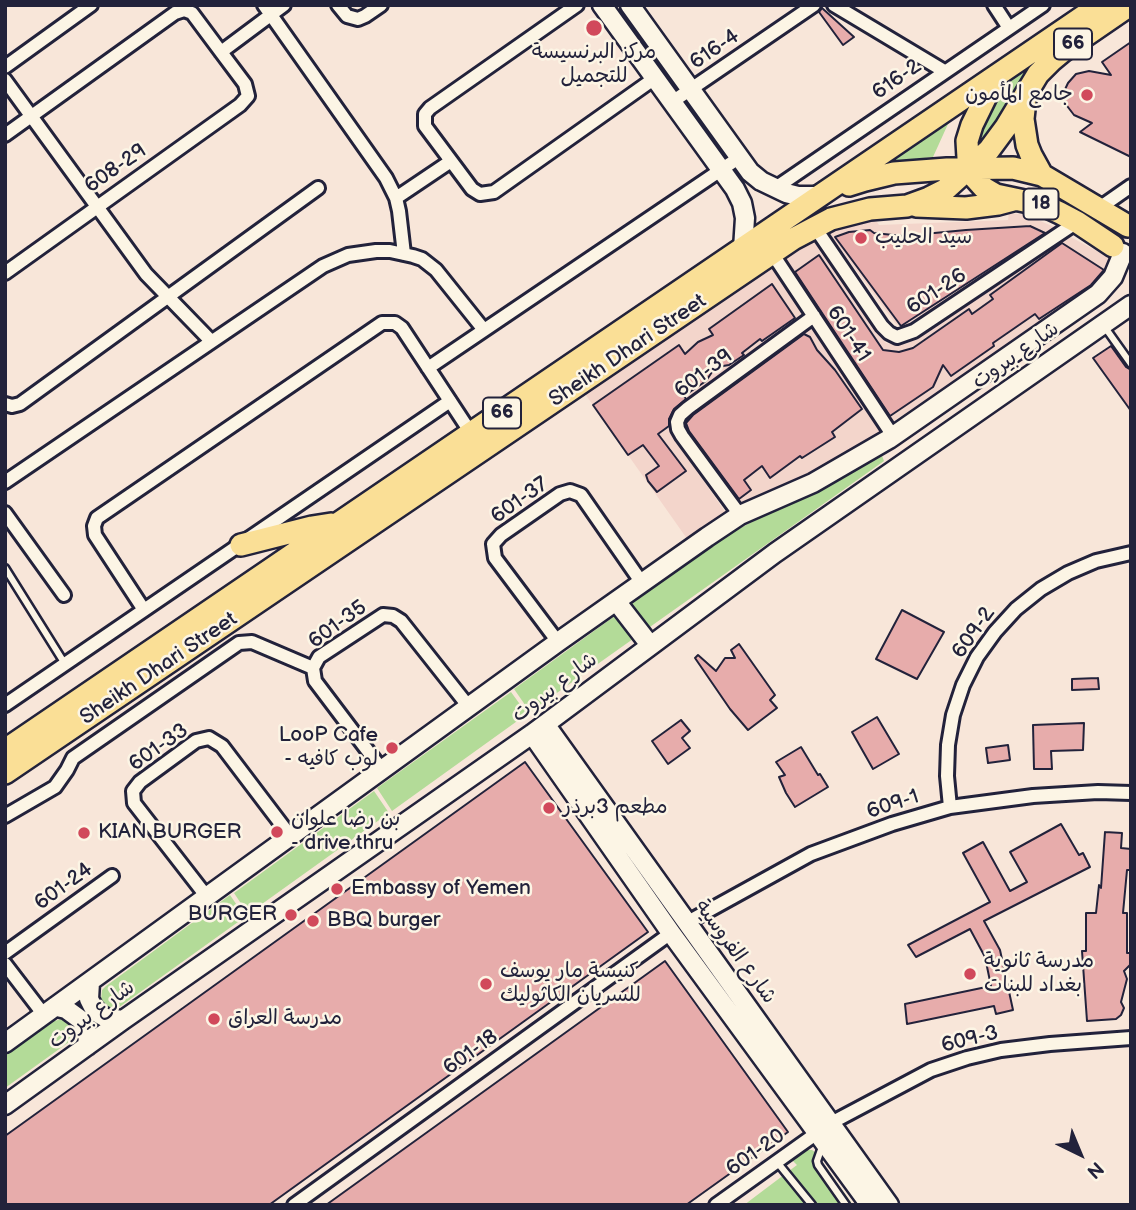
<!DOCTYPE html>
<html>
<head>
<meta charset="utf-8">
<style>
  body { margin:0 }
  #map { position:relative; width:1136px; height:1210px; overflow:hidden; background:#f8e6d9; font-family:"Balsamiq Sans",sans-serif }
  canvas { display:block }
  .frame { position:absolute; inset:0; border:7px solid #22223b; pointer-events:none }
  .north { position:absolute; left:1045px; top:1119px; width:70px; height:70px; -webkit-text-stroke:5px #fcf5e5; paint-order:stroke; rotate:137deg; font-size:19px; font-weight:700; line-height:28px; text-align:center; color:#22223b }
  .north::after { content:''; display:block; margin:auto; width:24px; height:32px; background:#22223b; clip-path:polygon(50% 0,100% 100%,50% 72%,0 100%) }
</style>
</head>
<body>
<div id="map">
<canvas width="1136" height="1210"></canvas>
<div class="frame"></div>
<div class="north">N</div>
</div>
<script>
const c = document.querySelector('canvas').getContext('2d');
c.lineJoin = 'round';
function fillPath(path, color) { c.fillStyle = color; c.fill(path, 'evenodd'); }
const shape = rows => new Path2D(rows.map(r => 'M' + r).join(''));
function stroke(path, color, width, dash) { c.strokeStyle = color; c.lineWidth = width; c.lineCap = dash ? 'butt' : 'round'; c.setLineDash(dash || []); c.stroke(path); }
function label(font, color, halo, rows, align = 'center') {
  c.font = font + ' "Balsamiq Sans","Playpen Sans Arabic",sans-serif'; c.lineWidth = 5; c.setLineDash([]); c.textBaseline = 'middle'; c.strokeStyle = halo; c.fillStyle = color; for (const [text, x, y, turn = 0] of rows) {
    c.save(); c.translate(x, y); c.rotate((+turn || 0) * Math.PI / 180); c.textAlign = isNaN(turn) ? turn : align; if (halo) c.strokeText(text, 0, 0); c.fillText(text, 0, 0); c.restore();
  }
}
const built = shape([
  [1009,213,1027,215,1054,227,1055,230,905,327,900,326,895,323,826,229,861,219,872,220,877,222,879,225,1008,220],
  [1065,234,1108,257,1110,263,1110,270,1093,293,892,422,886,420,782,258,813,239,879,335,886,343,895,345,905,344,917,339],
  [771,264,776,266,807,314,679,404,671,413,669,424,674,438,728,516,690,543,583,391],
  [812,326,885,431,805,481,737,513,678,431,681,414]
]);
const green = shape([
  [1049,49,981,148,978,147,979,140,993,99,1027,66],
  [953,113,933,157,881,163],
  [881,453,884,461,530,712,514,689,725,536,773,511,805,497],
  [511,692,527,714,392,811,377,788],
  [374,791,389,813,248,914,234,893],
  [230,895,245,917,118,1008,111,1009,105,1006,101,1000,102,990,106,986],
  [62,1019,68,1021,72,1025,74,1031,73,1037,69,1042,5,1088,5,1056,54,1021],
  [807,1150,812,1150,816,1153,853,1205,744,1205,797,1165,792,1160]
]);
const building = shape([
  [822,8,854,37,843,45,819,12,822,8],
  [1131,42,1131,157,1080,132,1092,123,1074,115,1061,98,1068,83,1076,74,1089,71,1111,75,1102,62,1131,42],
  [1030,226,1045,233,901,326,835,237,849,232,870,230,874,233,903,236,966,230,1030,226],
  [1062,243,1104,270,1091,285,1039,319,1035,314,993,343,994,346,951,376,943,365,933,387,890,416,795,272,819,255,883,350,899,352,913,348,969,309,972,314,993,299,990,295,1062,243],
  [772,284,795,318,762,341,760,339,742,353,744,355,729,365,723,366,712,372,706,381,684,396,686,399,674,409,669,419,669,426,658,434,686,471,657,492,648,481,646,475,659,466,643,445,628,455,593,405,679,345,685,354,698,342,713,335,709,329,772,284],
  [804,334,810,337,817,350,835,370,862,409,832,432,835,437,802,458,800,456,770,478,762,466,744,480,751,490,739,499,689,431,686,423,693,415,804,334],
  [1111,346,1126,367,1131,370,1131,411,1093,358,1111,346],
  [902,610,944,632,917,679,876,659,902,610],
  [739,644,775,695,770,700,777,708,748,730,730,709,695,658,698,655,716,671,725,658,735,658,731,650,739,644],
  [1098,678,1099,689,1072,690,1072,679,1098,678],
  [877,717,899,754,873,769,852,732,877,717],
  [681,720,690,731,682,738,690,748,668,764,652,741,681,720],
  [1084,723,1083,750,1051,751,1052,769,1034,769,1033,725,1084,723],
  [1008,745,1010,760,988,763,986,748,1008,745],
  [801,747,818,775,820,774,828,787,795,807,786,793,779,777,785,775,776,762,801,747],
  [525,762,648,932,269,1205,5,1205,5,1136,525,762],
  [1061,824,1079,855,1083,853,1090,867,984,921,1000,950,1013,1010,996,1014,994,1006,907,1024,905,1004,991,986,985,957,970,929,916,957,908,945,990,902,963,853,983,842,1010,891,1027,882,1010,852,1061,824],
  [1105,832,1122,833,1121,848,1131,849,1131,870,1127,870,1123,913,1127,913,1127,953,1131,953,1131,964,1124,971,1127,979,1121,1002,1124,1008,1121,1015,1116,1019,1087,1021,1082,951,1086,951,1086,913,1096,913,1099,885,1101,888,1105,832],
  [665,961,788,1132,686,1205,326,1205,665,961]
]);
const lane = shape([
  [1104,326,1131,364],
  [5,568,65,664],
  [823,1144,817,1161,818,1165,846,1205],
  [777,1162,812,1205]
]);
const street = shape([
  [264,5,386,178,396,198,399,211,404,254],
  [338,5,347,16,358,19,365,16,381,5],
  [577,5,430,108,425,114,425,126,472,189,480,194,494,192,655,78],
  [834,5,944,71],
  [994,5,1009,28],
  [221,52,284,5],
  [5,67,91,5],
  [5,80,146,274,211,341],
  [672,102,814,5],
  [5,135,175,13,184,10,192,13,221,52,245,84,248,96,240,105,5,273],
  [774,189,1043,5],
  [396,198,451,161],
  [1098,209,1131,186],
  [814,226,882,326,889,333,897,337,914,331,1077,222],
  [772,253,893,436],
  [428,368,740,157],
  [5,404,12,406,20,404,318,188],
  [5,482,323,266,348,255,376,251,390,251,413,256,422,259,436,270,484,330],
  [5,513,64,595],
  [740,515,682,436,678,429,677,422,680,415,688,408,814,316],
  [144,610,95,535,94,526,97,518,382,323,395,323,402,328,471,433],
  [558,642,495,558,493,544,501,535,560,494,570,491,581,495,642,583],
  [5,705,450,401],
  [383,771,315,681,313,668,319,657,383,615,393,616,401,621,469,707],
  [950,807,947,776,948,745,953,715,963,685,977,657,995,632,1016,609,1041,589,1068,573,1096,561,1131,553],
  [5,816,55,787,67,770,73,758,239,643,252,642,313,668],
  [207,897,134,803,133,791,140,782,196,741,209,738,222,746,291,837],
  [686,923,811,854,892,824,950,807,1033,796,1098,792,1131,793],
  [5,953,112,876],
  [5,964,44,1015],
  [831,1123,931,1070,967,1058,1001,1050,1050,1044,1131,1038],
  [294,1205,671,933],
  [716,1205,817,1133]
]);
const secondary = shape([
  [602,5,735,189,742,203,745,218,743,249],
  [630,5,750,172,761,181,786,193,798,196,821,196],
  [616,601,650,645],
  [545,724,889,1205],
  [532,734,671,933,870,1205],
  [90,982,89,999,93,1007,99,1014,106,1018,123,1020],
  [57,1007,66,1009,81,1020,85,1028,88,1036,87,1046],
  [5,1043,558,642,707,537,740,515,813,483,889,439,1098,294,1113,277,1123,253],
  [5,1105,123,1020,532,734,775,553,1131,305]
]);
const primary = shape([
  [996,76,972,125,967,141,968,158,970,168,975,178,984,188,996,195,1043,205,1060,213,1077,222,1113,246],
  [1025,100,1023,119,1027,145,1031,155,1042,175],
  [849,185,865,180,894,173,947,169,1013,168,1042,175,1128,226],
  [916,206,966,208,998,204,1013,200],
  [241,545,312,527,331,524],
  [5,750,1100,5],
  [5,773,793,239,831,219,870,209,907,206,929,198,945,190,989,150,1006,127,1038,74,1051,61,1063,51,1130,5]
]);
const markers = [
  [594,28,9,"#d1495b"],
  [1087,95,7,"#d1495b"],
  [861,238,7,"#d1495b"],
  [392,748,7,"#d1495b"],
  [549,808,7,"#d1495b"],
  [277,832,7,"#d1495b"],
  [84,833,7,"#d1495b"],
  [337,889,7,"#d1495b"],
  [291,915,7,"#d1495b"],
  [313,921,7,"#d1495b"],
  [970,974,7,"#d1495b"],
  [486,984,7,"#d1495b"],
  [214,1019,7,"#d1495b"]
];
const shields = [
  [1073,44,38],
  [1041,204,35],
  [502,413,38]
];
const shieldNames = [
  ["66",1073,44],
  ["18",1041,204],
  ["66",502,413]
];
const streetNames = [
  ["616-4",715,50,-34],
  ["616-2",897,80,-35],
  ["608-29",116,169,-35],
  ["601-26",937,292,-33],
  ["601-41",848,334,57],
  ["Sheikh Dhari Street",628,351,-34],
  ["شارع بيروت",1016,356,-35],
  ["601-39",704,374,-37],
  ["601-37",520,501,-35],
  ["601-35",338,625,-36],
  ["609-2",974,633,-55],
  ["Sheikh Dhari Street",159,669,-34],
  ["شارع بيروت",555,688,-37],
  ["601-33",159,748,-35],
  ["609-1",893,805,-18],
  ["601-24",64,887,-36],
  ["شارع الفروسية",735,952,54],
  ["شارع بيروت",92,1015,-36],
  ["609-3",970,1040,-14],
  ["601-18",471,1053,-36],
  ["601-20",756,1153,-35]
];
const poiNames = [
  ["مركز البرنسيسة",594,53,"center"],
  ["للتجميل",594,77,"center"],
  ["جامع المأمون",1073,95,"right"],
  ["سيد الحليب",875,238],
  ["LooP Cafe",378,736,"right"],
  ["- لوب كافيه",378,760,"right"],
  ["مطعم 3برذر",563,808],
  ["بن رضا علوان",291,820],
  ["- drive thru",291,844],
  ["KIAN BURGER",98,833],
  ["Embassy of Yemen",351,889],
  ["BURGER",277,915,"right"],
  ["BBQ burger",327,921],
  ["مدرسة ثانوية",984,962],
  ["بغداد للبنات",984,986],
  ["كنيسة مار يوسف",500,972],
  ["للسريان الكاثوليك",500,996],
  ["مدرسة العراق",228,1019]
];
fillPath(built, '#f3d5cb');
fillPath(green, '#b3db98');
fillPath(building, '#e7acab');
stroke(building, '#22223b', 2);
stroke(lane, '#22223b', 11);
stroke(street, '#22223b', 18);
stroke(secondary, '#22223b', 23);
stroke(primary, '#22223b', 26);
stroke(lane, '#fcf5e5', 6);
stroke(street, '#fcf5e5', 12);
stroke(secondary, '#fcf5e5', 18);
stroke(primary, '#fadf96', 21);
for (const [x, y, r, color] of markers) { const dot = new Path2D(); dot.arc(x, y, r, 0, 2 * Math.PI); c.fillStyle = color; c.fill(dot); stroke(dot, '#fcf5e5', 2.5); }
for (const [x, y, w] of shields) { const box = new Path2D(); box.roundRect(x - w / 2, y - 15.5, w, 31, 5); c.fillStyle = '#fcf5e5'; c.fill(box); stroke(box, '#22223b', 2); }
label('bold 19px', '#22223b', null, shieldNames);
label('21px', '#22223b', '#fcf5e5', streetNames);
label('21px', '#22223b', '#fcf5e5', poiNames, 'left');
</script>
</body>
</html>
